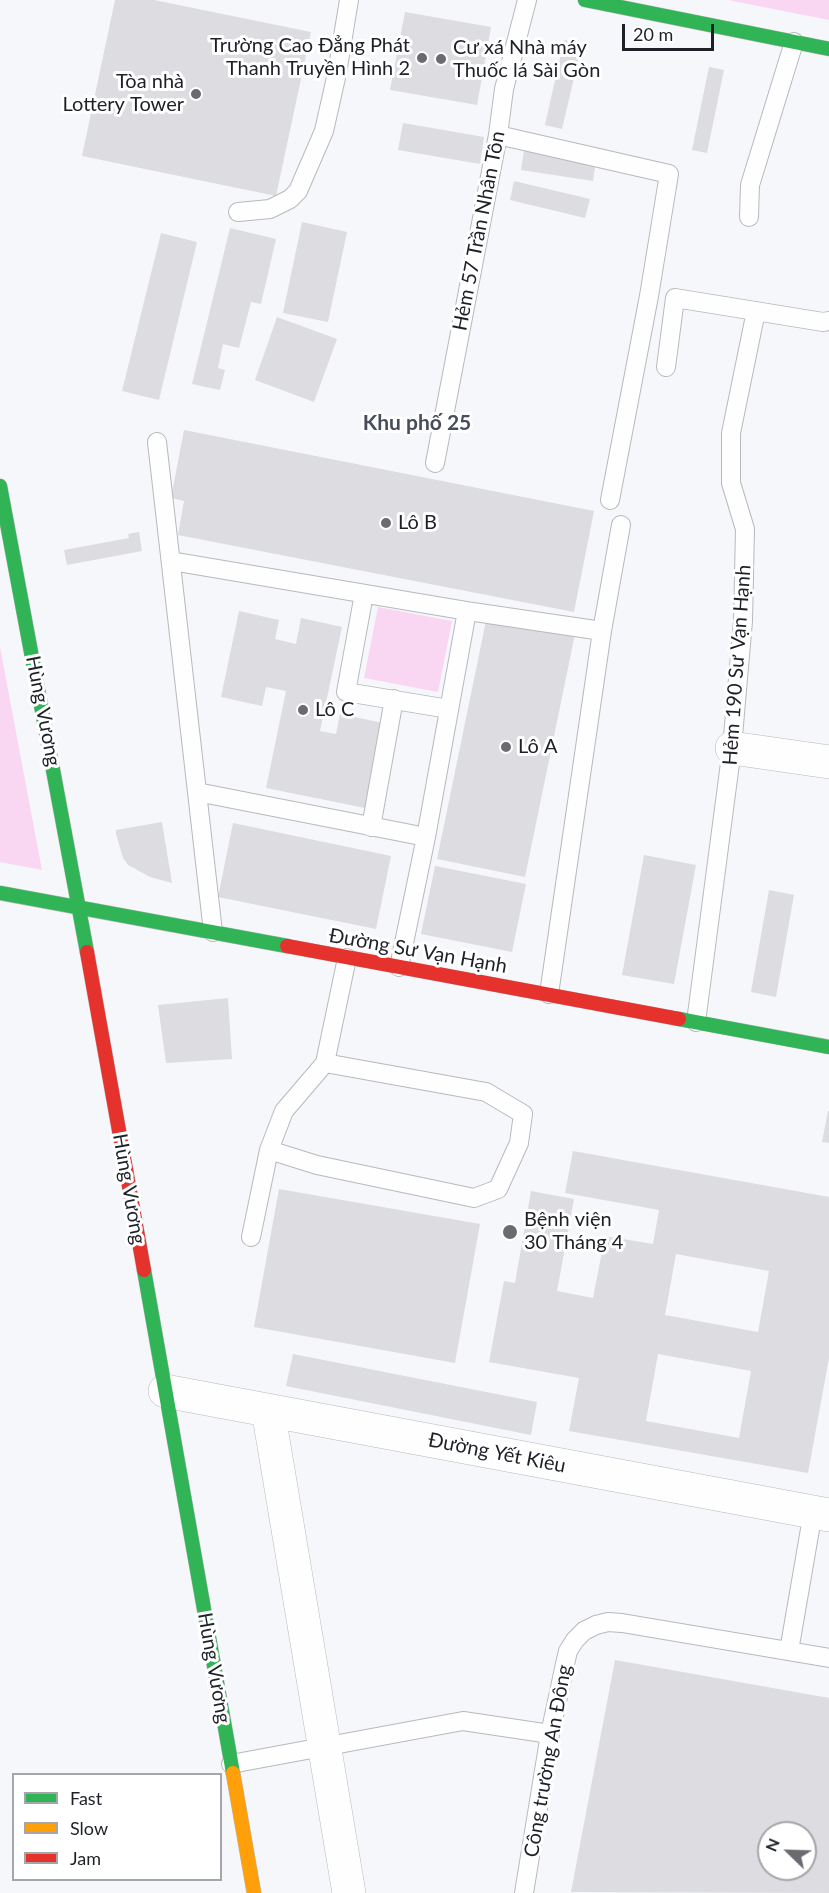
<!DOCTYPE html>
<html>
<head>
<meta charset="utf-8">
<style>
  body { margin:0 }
  #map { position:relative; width:829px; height:1893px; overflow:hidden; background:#f6f7fb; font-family:Lato,sans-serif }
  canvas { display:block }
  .legend { position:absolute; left:12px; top:1773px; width:210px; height:108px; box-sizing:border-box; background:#fff; border:2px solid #a5a6a9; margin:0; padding:8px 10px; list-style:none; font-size:18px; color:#1d2027 }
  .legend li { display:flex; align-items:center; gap:12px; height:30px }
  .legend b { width:30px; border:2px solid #a5a6a9 }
  .north { position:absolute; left:757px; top:1821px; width:60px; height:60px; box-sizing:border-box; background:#fff; border:2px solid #a5a6a9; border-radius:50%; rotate:293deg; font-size:16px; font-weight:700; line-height:24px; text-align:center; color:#1d2027 }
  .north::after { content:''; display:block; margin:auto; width:21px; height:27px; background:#696b71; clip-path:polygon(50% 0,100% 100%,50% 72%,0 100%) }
  .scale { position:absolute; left:622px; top:24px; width:92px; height:27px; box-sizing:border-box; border:3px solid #1d2027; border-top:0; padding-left:8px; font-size:18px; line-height:21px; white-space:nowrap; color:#1d2027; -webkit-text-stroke:4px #fff; paint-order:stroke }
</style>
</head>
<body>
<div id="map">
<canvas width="829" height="1893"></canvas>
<ul class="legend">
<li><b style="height:8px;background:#30b455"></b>Fast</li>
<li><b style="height:8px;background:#ff9f0a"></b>Slow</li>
<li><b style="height:8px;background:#e5322d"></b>Jam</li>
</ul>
<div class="north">N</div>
<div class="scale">20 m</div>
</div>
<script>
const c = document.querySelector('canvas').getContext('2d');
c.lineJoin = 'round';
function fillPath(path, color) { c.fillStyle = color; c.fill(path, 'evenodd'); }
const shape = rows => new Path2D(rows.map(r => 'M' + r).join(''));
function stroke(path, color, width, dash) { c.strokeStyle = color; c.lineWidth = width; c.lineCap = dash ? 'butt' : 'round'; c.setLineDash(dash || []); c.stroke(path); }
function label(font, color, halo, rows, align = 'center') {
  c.font = font + ' Lato,sans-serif'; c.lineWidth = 6; c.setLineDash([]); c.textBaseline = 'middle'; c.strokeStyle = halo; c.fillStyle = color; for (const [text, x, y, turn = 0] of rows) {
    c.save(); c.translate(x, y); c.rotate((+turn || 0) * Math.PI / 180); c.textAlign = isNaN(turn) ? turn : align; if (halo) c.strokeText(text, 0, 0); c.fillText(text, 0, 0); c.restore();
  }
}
const green = shape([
  [728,0,829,0,829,20],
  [378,607,452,621,438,692,364,678],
  [0,647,42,870,0,862]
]);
const building = shape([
  [115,0,154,0,311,32,276,196,82,156],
  [405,12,491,27,477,105,390,90],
  [564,40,582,44,562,129,545,125],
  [709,67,724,70,707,153,692,150],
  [403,123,484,137,480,164,398,150],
  [524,150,596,160,593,181,521,170],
  [514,181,590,199,585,218,510,200],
  [302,222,347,232,328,322,283,313],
  [230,228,276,239,261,304,251,302,239,348,223,344,218,368,225,370,220,390,192,384],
  [161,233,197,242,159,400,122,391],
  [277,317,337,339,314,402,255,380],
  [184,430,594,511,574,612,178,535,184,501,171,498],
  [139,532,142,551,67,565,64,550,129,538,128,534],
  [239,611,279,620,275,639,296,644,301,618,342,627,320,731,336,734,340,714,383,723,365,808,266,788,286,691,266,687,262,706,221,697],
  [487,616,575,634,525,877,437,859],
  [162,822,172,883,150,877,128,865,123,858,116,834,116,830],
  [233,823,391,856,376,929,218,897],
  [644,855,696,865,674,984,622,975],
  [435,866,526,884,512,952,421,934],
  [769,890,794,895,776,997,751,992],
  [228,998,232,1059,166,1063,158,1005],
  [828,1111,829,1111,829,1143,822,1142],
  [573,1151,829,1197,829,1358,808,1473,569,1431,579,1378,489,1362,504,1281,515,1283,531,1191,574,1199,557,1291,593,1298,605,1236,653,1244,659,1210,565,1193],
  [676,1254,769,1271,758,1332,665,1315],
  [658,1354,751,1371,739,1438,646,1421],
  [279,1189,480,1224,455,1363,254,1327],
  [293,1354,537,1402,531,1435,286,1386],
  [615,1660,829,1698,829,1893,571,1892],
  [769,1833,805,1833,805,1869,769,1869]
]);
const lane = shape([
  [498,135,669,174,649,296,610,500],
  [238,212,270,209,290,199,298,191,324,131,337,73,349,0],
  [749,217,750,185,794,42],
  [666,367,675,298,823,322,829,321],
  [157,442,213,932],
  [435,463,498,135,504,89,527,0],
  [171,561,467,611,602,631,549,994],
  [364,594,346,692,449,709],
  [602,631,621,525],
  [197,792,426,837],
  [371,827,394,699],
  [399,967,426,837,467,611],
  [696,1022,732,748,743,621,745,529,731,483,731,433,756,311],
  [269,1150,317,1165,474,1198,498,1189,519,1143,523,1114,486,1092,325,1063],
  [251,1237,269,1150,284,1111,325,1063,347,958],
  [789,1651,813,1512],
  [231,1764,463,1721,550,1734],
  [524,1893,550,1734,565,1664,568,1651,575,1640,584,1631,596,1625,608,1622,622,1623,829,1658]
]);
const street = shape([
  [732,748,829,762],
  [165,1391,829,1515],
  [268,1410,349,1893]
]);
const fast = shape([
  [585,0,829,49],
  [0,486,87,952],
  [0,893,287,946],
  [679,1019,829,1047],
  [144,1270,233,1773]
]);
const slow = shape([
  [233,1773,254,1893]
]);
const jam = shape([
  [287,946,679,1019],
  [87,952,144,1270]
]);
const markers = [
  [422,58,6,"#696b71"],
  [441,59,6,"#696b71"],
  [196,94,6,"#696b71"],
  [386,523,6,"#696b71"],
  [303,710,6,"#696b71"],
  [506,747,6,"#696b71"],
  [510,1232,8,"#696b71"]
];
const poiNames = [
  ["Trường Cao Đẳng Phát",410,46,"right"],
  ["Thanh Truyền Hình 2",410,69,"right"],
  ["Cư xá Nhà máy",453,48],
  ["Thuốc lá Sài Gòn",453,71],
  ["Tòa nhà",184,82,"right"],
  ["Lottery Tower",184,105,"right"],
  ["Lô B",398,523],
  ["Lô C",315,710],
  ["Lô A",518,747],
  ["Bệnh viện",524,1220],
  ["30 Tháng 4",524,1243]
];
const streetNames = [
  ["Hẻm 57 Trần Nhân Tôn",479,231,-79],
  ["Hẻm 190 Sư Vạn Hạnh",737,665,-86],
  ["Hùng Vương",43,711,79],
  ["Đường Sư Vạn Hạnh",418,951,10],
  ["Hùng Vương",129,1189,80],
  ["Đường Yết Kiêu",497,1453,11],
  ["Hùng Vương",214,1668,80],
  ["Công trường An Đông",548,1761,-80]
];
const neighbourhoodNames = [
  ["Khu phố 25",417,423]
];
fillPath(green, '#f9d6f2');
fillPath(building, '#dcdce1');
stroke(lane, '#b7b9be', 20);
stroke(street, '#b7b9be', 34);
stroke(fast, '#b7b9be', 15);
stroke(slow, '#b7b9be', 15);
stroke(jam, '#b7b9be', 15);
stroke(lane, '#fefefe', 18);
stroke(street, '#fefefe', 33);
stroke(fast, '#30b455', 14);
stroke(slow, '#ff9f0a', 14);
stroke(jam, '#e5322d', 14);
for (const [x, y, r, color] of markers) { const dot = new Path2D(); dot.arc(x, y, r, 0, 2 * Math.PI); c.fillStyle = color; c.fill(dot); stroke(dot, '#fff', 2); }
label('20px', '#1d2027', '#fff', poiNames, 'left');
label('20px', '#1d2027', '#fff', streetNames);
label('bold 21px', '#474d5d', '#fff', neighbourhoodNames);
</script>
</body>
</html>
